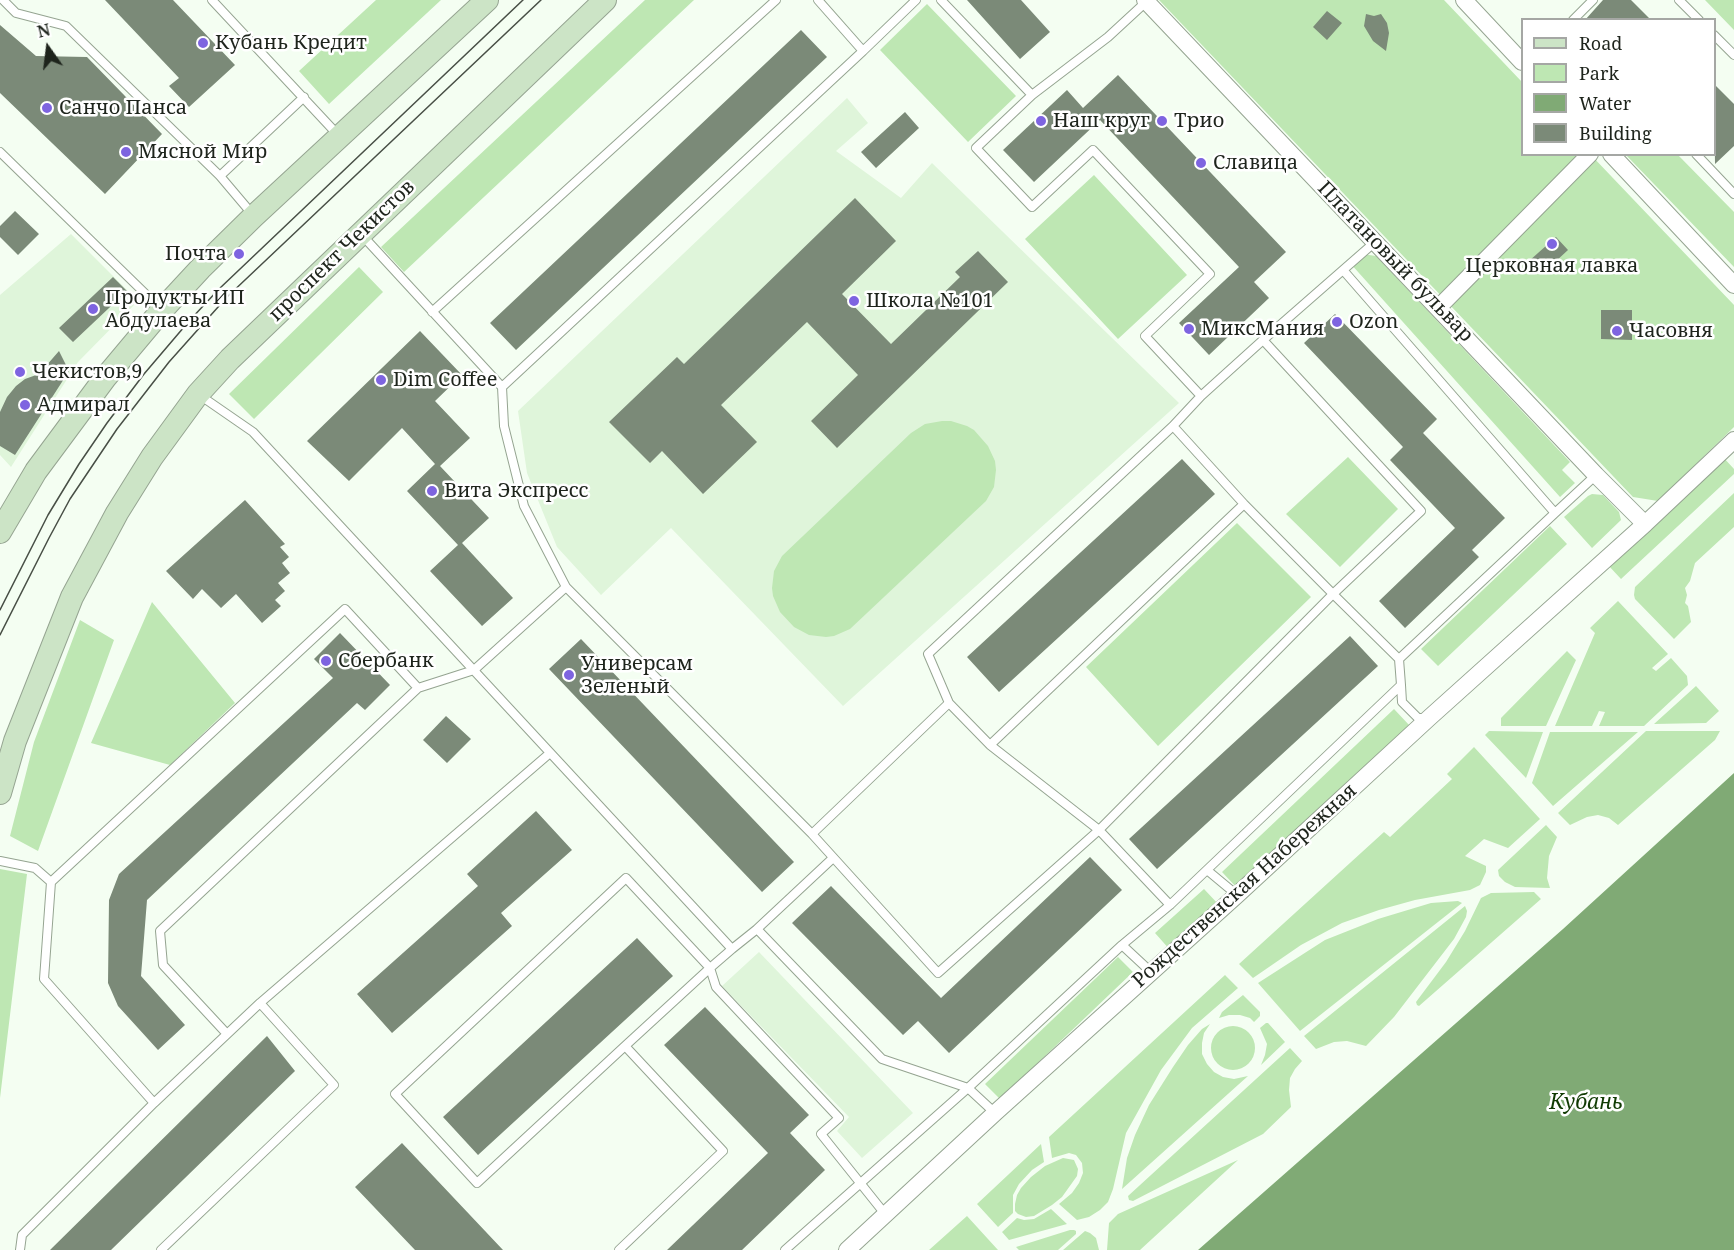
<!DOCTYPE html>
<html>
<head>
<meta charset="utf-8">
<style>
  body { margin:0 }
  #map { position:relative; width:1734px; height:1250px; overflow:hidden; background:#f4fef2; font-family:"Noto Serif",serif }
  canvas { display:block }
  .legend { position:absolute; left:1521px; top:18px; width:195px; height:138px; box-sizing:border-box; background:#fff; border:2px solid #a5a7a4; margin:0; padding:8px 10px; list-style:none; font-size:18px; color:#1e241c }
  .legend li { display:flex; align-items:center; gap:12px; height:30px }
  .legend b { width:30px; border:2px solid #a5a7a4 }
  .north { position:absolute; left:18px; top:18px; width:60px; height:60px; -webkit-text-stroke:4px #fff; paint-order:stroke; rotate:346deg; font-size:16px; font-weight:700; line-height:24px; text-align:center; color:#1e241c }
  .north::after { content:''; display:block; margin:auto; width:21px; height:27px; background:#1e241c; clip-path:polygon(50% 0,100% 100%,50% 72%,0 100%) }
</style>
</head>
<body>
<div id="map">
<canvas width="1734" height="1250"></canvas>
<ul class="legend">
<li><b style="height:8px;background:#cce4c6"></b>Road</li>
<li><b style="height:16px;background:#bee7b3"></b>Park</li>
<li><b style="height:16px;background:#80aa75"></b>Water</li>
<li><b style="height:16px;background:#7b8a78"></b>Building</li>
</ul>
<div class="north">N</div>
</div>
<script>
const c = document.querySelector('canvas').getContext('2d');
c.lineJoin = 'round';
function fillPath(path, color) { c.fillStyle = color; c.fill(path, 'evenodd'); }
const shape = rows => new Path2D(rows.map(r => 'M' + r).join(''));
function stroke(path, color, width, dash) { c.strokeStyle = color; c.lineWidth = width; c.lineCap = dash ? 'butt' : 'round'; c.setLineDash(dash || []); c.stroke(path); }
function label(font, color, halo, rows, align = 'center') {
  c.font = font + ' "Noto Serif",serif'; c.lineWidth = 5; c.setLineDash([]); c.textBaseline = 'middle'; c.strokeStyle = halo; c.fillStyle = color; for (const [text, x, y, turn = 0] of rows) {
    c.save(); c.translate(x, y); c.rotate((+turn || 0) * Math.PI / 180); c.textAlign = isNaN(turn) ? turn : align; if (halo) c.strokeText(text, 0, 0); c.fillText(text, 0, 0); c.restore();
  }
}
const built = shape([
  [847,98,868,123,836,151,901,198,932,163,1179,403,843,706,671,528,601,595,557,547,527,473,518,411],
  [71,234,138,301,78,362,11,467,0,455,0,295],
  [759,952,913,1113,862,1158,837,1131,849,1117,722,986]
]);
const green = shape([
  [376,0,441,0,329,104,299,71],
  [645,0,694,0,404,272,381,247],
  [1159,0,1444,0,1522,82,1522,154,1591,155,1734,305,1734,427,1658,501,1633,497],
  [1705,0,1734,0,1734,30],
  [927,4,1016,96,968,142,880,50],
  [1626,155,1678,155,1734,212,1734,267],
  [1094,175,1187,275,1118,339,1025,239],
  [1362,254,1376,256,1570,462,1562,470,1575,483,1560,497,1350,263],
  [359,267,383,292,254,419,229,394],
  [942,421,951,421,967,426,974,430,988,446,995,461,996,470,994,487,986,501,850,629,834,636,826,637,809,635,794,627,780,612,773,596,772,588,774,571,782,556,911,433,925,424],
  [1348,457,1398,509,1340,567,1286,514],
  [1723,457,1734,469,1734,474,1621,579,1608,565],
  [1734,493,1734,527,1695,563,1690,581,1685,588,1687,595,1685,603,1688,606,1691,622,1674,639,1635,599,1634,595,1635,587],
  [1592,494,1603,495,1619,512,1621,520,1592,548,1564,517,1588,496],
  [1237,523,1311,597,1158,746,1086,667],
  [1550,526,1567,544,1438,666,1421,649],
  [1618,601,1668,654,1652,668,1656,671,1671,658,1687,676,1688,685,1644,726,1599,726,1605,712,1599,711,1592,726,1555,726,1595,633,1590,628],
  [152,602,235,703,170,765,91,743],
  [80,620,114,640,38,851,10,836,34,742],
  [1567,651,1576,660,1546,726,1501,726,1501,718],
  [1696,686,1719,711,1706,723,1654,724],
  [1394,709,1410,726,1238,889,1222,872],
  [1489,731,1543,732,1526,778,1485,735],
  [1646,731,1720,731,1715,740,1618,825,1609,818,1598,815,1587,817,1570,825,1558,813],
  [1550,732,1638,732,1553,806,1532,783],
  [1474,747,1540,819,1508,848,1484,839,1465,856,1486,866,1486,872,1480,885,1470,890,1415,900,1379,910,1342,923,1301,945,1253,978,1239,964,1384,832,1390,837,1452,779,1447,774],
  [1546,825,1557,837,1549,856,1547,878,1550,888,1515,887,1505,882,1499,876,1498,870],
  [0,869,27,874,0,1098],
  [1204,889,1220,906,1171,951,1155,933],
  [1534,892,1541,899,1419,1006,1417,1005,1416,1002,1446,962,1465,931,1481,898,1491,893],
  [1458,901,1462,903,1300,1031,1258,983,1325,940,1378,919,1431,903],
  [1465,906,1467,911,1466,917,1454,939,1394,1017,1366,1046,1347,1041,1334,1042,1316,1049,1304,1036],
  [1118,957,1133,972,1000,1099,985,1084],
  [1225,975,1238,988,1192,1028,1161,1070,1126,1133,1113,1189,1108,1202,1100,1210,1089,1217,1077,1220,1059,1204,1072,1193,1079,1183,1083,1173,1082,1163,1076,1155,1069,1153,1052,1158,1049,1137],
  [1243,995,1260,1012,1260,1016,1254,1022,1250,1018,1240,1015,1229,1015,1219,1018,1222,1012],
  [1266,1023,1268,1023,1285,1042,1261,1065,1265,1055,1267,1044,1260,1028],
  [1210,1024,1204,1033,1202,1043,1202,1054,1207,1064,1214,1072,1223,1077,1234,1079,1248,1076,1122,1189,1127,1158,1135,1135,1149,1105,1173,1067,1188,1045,1202,1029],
  '1211 1048a22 22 0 1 1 44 0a22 22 0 1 1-44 0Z',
  [1290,1048,1302,1061,1295,1069,1290,1078,1289,1090,1291,1107,1263,1134,1133,1201,1129,1200,1128,1196],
  [1041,1144,1044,1162,1032,1170,1019,1184,1013,1195,1013,1213,998,1227,977,1204],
  [1063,1158,1074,1160,1078,1169,1077,1176,1062,1197,1052,1205,1034,1216,1026,1217,1018,1214,1015,1211,1015,1204,1017,1195,1021,1188,1031,1177,1045,1166],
  [1238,1160,1140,1250,1107,1250,1109,1223,1118,1214],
  [1051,1209,1067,1224,1009,1240,1002,1232,1017,1218,1024,1220,1034,1219],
  [967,1216,998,1250,929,1250],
  [1070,1230,1074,1230,1076,1231,1076,1234,1058,1250,1019,1250,1016,1247],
  [1085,1231,1090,1233,1096,1238,1099,1250,1063,1250]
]);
const water = shape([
  [1734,773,1734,1250,1198,1250,1563,929]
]);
const building = shape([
  [105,0,173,0,235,65,189,107,169,86,179,78],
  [967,0,1021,0,1050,32,1020,59],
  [1603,0,1631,0,1651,20,1585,20],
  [1327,11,1342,23,1327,40,1313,27],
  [1366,14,1374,16,1381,14,1387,23,1389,33,1386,51,1373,41,1364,26],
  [0,25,36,56,87,57,162,134,105,194,0,93],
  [801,30,827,57,516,350,490,323],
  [1118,75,1286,252,1254,282,1269,298,1209,355,1179,323,1239,267,1100,120,1034,182,1003,150,1067,90,1083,108],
  [1714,84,1734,104,1734,146,1715,164],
  [905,112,919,128,876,168,861,152],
  [855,198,896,241,842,294,891,344,960,277,955,272,978,251,1008,282,837,448,811,421,858,375,807,322,721,405,757,442,703,494,662,451,650,463,609,422,677,357,684,364],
  [15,211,39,234,18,255,0,237,0,226],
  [1556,237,1568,250,1542,274,1529,261],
  [113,277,127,291,73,342,59,328],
  [1601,310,1632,310,1632,340,1601,339],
  [1335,314,1437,419,1423,433,1505,518,1472,550,1479,557,1405,628,1379,601,1455,528,1390,460,1403,447,1304,343],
  [420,331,462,375,435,401,470,438,440,466,489,518,462,543,513,598,482,626,430,571,458,545,407,491,435,464,402,428,349,481,307,441],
  [59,351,69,371,15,455,0,446,0,412,7,397,16,386,25,379,39,374],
  [1182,459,1215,494,999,692,967,657],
  [245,500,285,544,280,547,289,557,282,563,290,573,278,583,285,591,275,600,281,606,262,623,236,594,221,608,202,589,193,599,166,571],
  [340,633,390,685,365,710,357,703,147,900,141,976,185,1025,158,1050,118,1006,108,983,109,900,119,874,333,678,314,659],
  [1350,636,1378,666,1157,869,1129,839],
  [581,639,794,862,762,892,549,669],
  [446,716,471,739,447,763,423,740],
  [536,811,572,850,501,913,512,926,392,1033,357,994,478,886,467,874],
  [1090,857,1122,890,949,1053,918,1021,903,1035,792,923,831,886,941,998],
  [637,938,673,976,478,1155,443,1117],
  [705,1007,809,1115,790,1133,825,1170,742,1250,667,1250,768,1153,664,1045],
  [267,1036,295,1071,111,1250,50,1250],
  [402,1143,503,1250,415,1250,355,1187]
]);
const service = shape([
  [3,0,16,13,66,26,220,176,253,215],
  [212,0,338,135],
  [941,0,1032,95,1108,37,1147,1],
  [1679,0,1699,20],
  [1573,20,1593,0],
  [1714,35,1734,55],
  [863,51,916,0],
  [1032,95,976,148,1032,207,1093,150,1210,274,1145,336,1201,396],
  [0,152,161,309],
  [1696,154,1734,194],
  [220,176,304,97],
  [432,312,776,0],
  [1263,340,1421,511,1333,594,1399,659],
  [502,387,863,51,818,0],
  [198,394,253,432,732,949,757,929,882,1059,968,1088,995,1113],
  [1173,426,1244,504,1333,594,1099,830,990,745,949,703,928,654,1173,426,1201,396,1263,340,1375,242],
  [1555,513,1596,475],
  [566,587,812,834,938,973,1099,830,1170,905],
  [1401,685,1402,702,1418,718,1428,718],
  [990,745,1244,504],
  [812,834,949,703],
  [0,861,35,868,51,882],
  [1207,870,1237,895],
  [757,929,833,858],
  [1122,945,1151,972],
  [732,949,710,968,625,1046,477,1183,395,1094,626,878,710,968,716,987,839,1118,821,1134,885,1214],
  [260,1003,550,753],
  [227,1034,163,965,160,931,418,688,474,670,566,587,524,506,504,426,502,387,361,234],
  [154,1103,44,979,51,882,345,609,418,688],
  [20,1250,22,1235,154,1103,260,1003,334,1085,161,1250],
  [619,1250,723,1151,625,1046],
  [785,1250,968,1088,1122,945,1170,905,1401,685,1399,659,1555,513,1343,270]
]);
const minor = shape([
  [1145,0,1596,475,1645,524],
  [1464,0,1522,62],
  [1611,154,1734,285],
  [1438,308,1590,154],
  [847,1250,995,1113,1237,895,1429,718,1645,524,1734,440]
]);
const secondary = shape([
  [0,532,36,471,105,378,162,310,200,269,254,216,487,0],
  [0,793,15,741,72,597,117,513,152,457,198,394,230,359,605,0]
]);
const tram = shape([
  [0,610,48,515,79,464,107,423,144,374,190,320,219,289,523,0],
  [0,635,49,538,70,499,117,429,169,362,227,297,541,0]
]);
const markers = [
  [203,43,6,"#7e64e0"],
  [47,108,6,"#7e64e0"],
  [1041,121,6,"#7e64e0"],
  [1162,121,6,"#7e64e0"],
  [126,152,6,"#7e64e0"],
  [1201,163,6,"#7e64e0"],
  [1552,244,6,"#7e64e0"],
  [239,254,6,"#7e64e0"],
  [854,301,6,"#7e64e0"],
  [93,309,6,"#7e64e0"],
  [1337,322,6,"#7e64e0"],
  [1189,329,6,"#7e64e0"],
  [1617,331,6,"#7e64e0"],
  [20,372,6,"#7e64e0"],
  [381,380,6,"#7e64e0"],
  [25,405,6,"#7e64e0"],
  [432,491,6,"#7e64e0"],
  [326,661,6,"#7e64e0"],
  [569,675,6,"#7e64e0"]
];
const poiNames = [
  ["Кубань Кредит",215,43],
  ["Санчо Панса",59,108],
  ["Наш круг",1053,121],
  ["Трио",1174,121],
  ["Мясной Мир",138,152],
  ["Славица",1213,163],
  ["Почта",227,254,"right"],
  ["Церковная лавка",1552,266,"center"],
  ["Продукты ИП",105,298],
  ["Абдулаева",105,321],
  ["Школа №101",866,301],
  ["Ozon",1349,322],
  ["МиксМания",1201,329],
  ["Часовня",1629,331],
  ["Чекистов,9",32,372],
  ["Dim Coffee",393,380],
  ["Адмирал",37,405],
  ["Вита Экспресс",444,491],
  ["Сбербанк",338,661],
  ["Универсам",581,664],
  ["Зеленый",581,687]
];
const streetNames = [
  ["проспект Чекистов",342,251,-44],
  ["Платановый бульвар",1395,262,46],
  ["Рождественская Набережная",1245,886,-42]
];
const waterNames = [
  ["Кубань",1586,1103]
];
fillPath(built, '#dff5da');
fillPath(green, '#bee7b3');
fillPath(water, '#80aa75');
fillPath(building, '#7b8a78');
stroke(service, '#95a491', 10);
stroke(minor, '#95a491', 18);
stroke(secondary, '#95a491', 24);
stroke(service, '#fff', 8);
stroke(minor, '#fff', 16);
stroke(secondary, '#cce4c6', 22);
stroke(tram, '#484f46', 1.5);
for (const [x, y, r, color] of markers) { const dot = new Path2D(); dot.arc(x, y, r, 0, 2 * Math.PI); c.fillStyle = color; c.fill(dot); stroke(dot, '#fff', 2); }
label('20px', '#1e241c', '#fff', poiNames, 'left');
label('20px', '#1e241c', '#fff', streetNames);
label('italic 21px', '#113b03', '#fff', waterNames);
</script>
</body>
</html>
